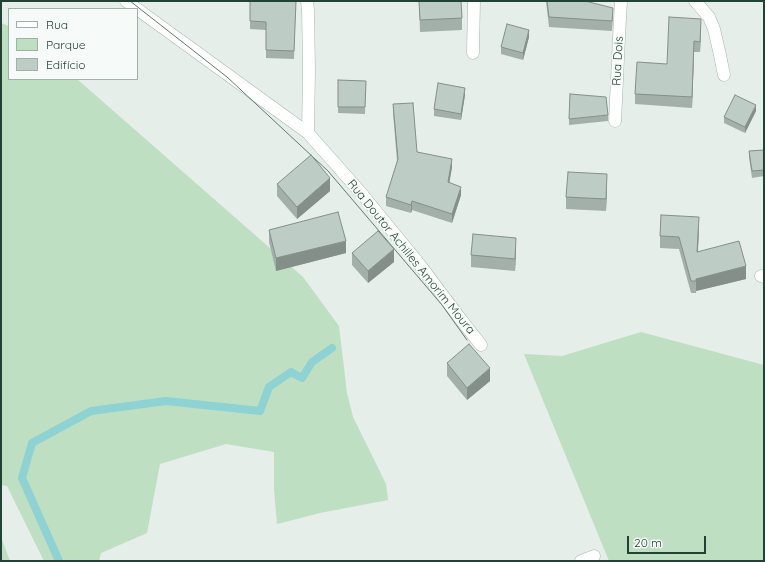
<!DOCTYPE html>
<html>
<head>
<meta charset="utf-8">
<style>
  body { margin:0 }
  #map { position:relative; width:765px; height:562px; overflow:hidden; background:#e5eee9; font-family:Quicksand,sans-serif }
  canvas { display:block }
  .frame { position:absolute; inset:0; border:2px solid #244135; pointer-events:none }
  .legend { position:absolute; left:8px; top:8px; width:130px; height:72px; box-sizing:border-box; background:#f6faf8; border:1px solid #a2b0aa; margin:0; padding:5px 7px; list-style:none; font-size:12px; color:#244135 }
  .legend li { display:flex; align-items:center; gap:8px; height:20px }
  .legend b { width:20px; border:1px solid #a2b0aa }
  .scale { position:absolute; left:627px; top:536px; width:79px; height:18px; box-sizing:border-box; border:2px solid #244135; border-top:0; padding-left:5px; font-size:12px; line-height:14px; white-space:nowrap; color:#244135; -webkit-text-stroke:3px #f6faf8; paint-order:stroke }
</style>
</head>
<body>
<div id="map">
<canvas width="765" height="562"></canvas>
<div class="frame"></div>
<ul class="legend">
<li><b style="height:5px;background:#fff"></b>Rua</li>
<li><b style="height:11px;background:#bedfc2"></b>Parque</li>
<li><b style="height:11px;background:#bdccc4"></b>Edifício</li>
</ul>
<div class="scale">20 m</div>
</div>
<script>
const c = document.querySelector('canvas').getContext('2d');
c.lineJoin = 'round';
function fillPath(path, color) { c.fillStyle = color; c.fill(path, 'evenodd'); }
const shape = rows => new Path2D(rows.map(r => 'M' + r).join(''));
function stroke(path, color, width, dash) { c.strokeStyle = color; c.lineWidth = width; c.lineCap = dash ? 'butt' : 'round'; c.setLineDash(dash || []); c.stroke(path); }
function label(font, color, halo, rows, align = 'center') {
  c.font = font + ' Quicksand,sans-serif'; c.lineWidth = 3.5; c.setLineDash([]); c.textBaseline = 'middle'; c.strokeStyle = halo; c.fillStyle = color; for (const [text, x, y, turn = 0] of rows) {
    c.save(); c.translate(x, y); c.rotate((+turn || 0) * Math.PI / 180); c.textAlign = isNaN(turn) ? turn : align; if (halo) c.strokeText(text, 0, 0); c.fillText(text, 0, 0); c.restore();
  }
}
const green = shape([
  [1,23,9,26,9,79,77,79,303,277,339,326,347,393,353,417,386,484,388,500,320,513,277,524,274,490,274,452,226,444,160,464,147,533,101,553,99,561,44,561,7,486,1,485],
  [641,332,764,365,764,561,609,561,524,354,562,356],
  [1,537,10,561,1,561]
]);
const stream = shape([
  [59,561,22,478,32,443,91,411,166,401,260,411,269,387,291,372,302,378,312,362,332,348]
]);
const minor = shape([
  [126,1,308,133,362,194,420,265,459,317,481,345],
  [307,1,308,10,309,68,308,133],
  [695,1,709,17,714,29,720,55,724,75],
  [473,53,474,1],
  [615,121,619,37,621,1],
  [761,276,764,277],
  [581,561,594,556]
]);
const tram = shape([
  [130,1,227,77,328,171,442,305,467,340]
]);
const wall = shape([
  [250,1,296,1,294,59,266,58,266,30,250,29],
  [419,1,462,18,462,30,420,32],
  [546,1,585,1,613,17,612,31,549,27],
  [701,29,700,52,694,52,692,108,635,104,635,94,667,64],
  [529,37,523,60,501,54,501,47],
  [338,80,366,81,365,114,338,113],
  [465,95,461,120,434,116,434,109],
  [393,104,417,152,452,167,449,183,461,195,452,223,412,210,411,213,386,206,386,197,397,161,393,113],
  [756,111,745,133,724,123,724,117],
  [608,115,608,121,569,125,569,119],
  [764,150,764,176,752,178,749,157,749,151],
  [277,184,330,191,297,219,277,196],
  [607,186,606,211,566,209,566,197],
  [699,229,698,252,746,279,696,291,696,293,691,293,679,249,660,248,660,236],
  [269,230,346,253,276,271,269,242],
  [516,250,515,271,471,267,471,255],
  [352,253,394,262,368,283,352,265],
  [447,363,490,381,467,400,447,376]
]);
const shadedWall = shape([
  [701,19,701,29,700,52,700,42],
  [529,30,529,37,523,60,523,53],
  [694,41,694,52,692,108,692,97],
  [465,88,465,95,461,120,461,114],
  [756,105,756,111,745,133,745,127],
  [452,159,452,167,448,191,448,182],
  [607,174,607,186,606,211,606,199],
  [330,178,330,191,297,219,297,207],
  [461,187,461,195,452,223,452,214],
  [412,201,412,210,411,213,411,205],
  [699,217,699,229,697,264,697,252],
  [516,238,516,250,515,271,515,259],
  [346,241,346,253,276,271,276,258],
  [394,249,394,262,368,283,368,271],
  [746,266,746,279,696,291,696,279],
  [490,368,490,381,467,400,467,388]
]);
const building = shape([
  [250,1,296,1,294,51,266,50,266,22,250,21,250,1],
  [419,1,461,1,462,18,420,20,419,1],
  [547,1,585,1,613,8,612,21,549,17,547,1],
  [669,17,701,19,700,42,694,41,692,97,635,94,637,62,667,64,669,17],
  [507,24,529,30,523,53,501,47,507,24],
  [338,80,366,81,365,107,338,107,338,80],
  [438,83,465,88,461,114,434,109,438,83],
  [570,94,606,97,608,115,569,119,570,94],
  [735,95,756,105,745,127,724,117,735,95],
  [413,103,417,152,452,159,448,182,461,187,452,214,412,201,411,205,386,197,398,159,393,104,413,103],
  [764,150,764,170,752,171,749,151,764,150],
  [311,155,330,178,297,207,277,184,311,155],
  [568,172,607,174,606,199,566,197,568,172],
  [338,212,346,241,276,258,269,230,338,212],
  [661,215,699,217,697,252,739,241,746,266,696,279,696,281,691,281,679,237,660,236,661,215],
  [378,231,394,249,368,271,352,253,378,231],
  [473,234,516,238,515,259,471,255,473,234],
  [469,344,490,368,467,388,447,363,469,344]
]);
const streetNames = [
  ["Rua Dois",618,61,-87],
  ["Rua Doutor Achilles Amorim Moura",411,257,51]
];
fillPath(green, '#bedfc2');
stroke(stream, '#8ed2d3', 8);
stroke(minor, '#a7b7af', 13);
stroke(minor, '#fff', 12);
stroke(tram, '#5f7c70', 1);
fillPath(wall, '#a3afa9');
fillPath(shadedWall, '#848f89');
fillPath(building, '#bdccc4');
stroke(building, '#848f89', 1);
label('12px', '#244135', '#f6faf8', streetNames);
</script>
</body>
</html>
